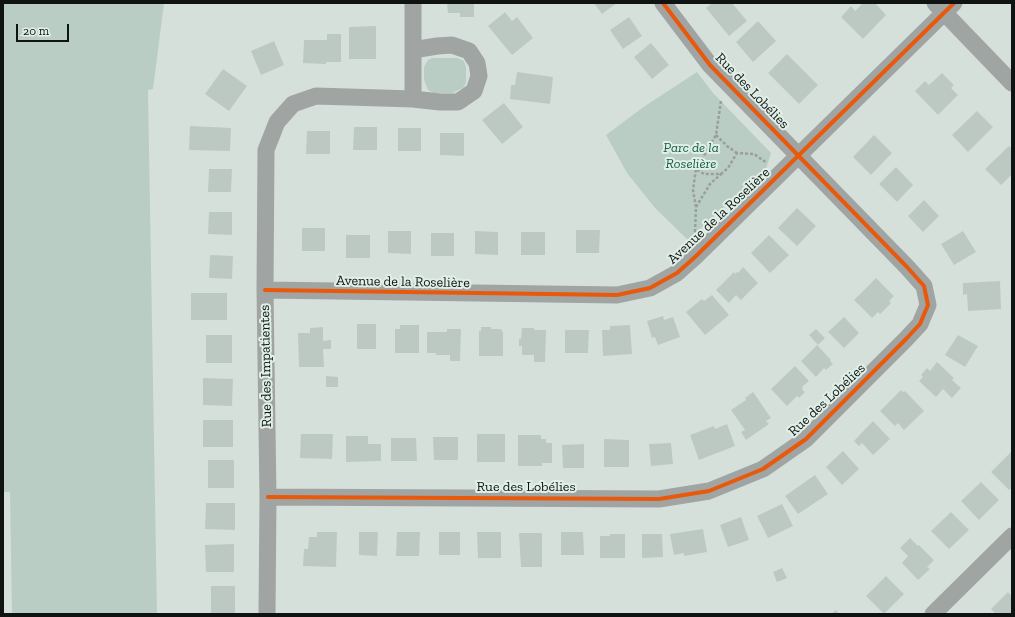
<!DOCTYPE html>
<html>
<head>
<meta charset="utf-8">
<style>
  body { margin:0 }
  #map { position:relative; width:1015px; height:617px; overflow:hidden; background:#d6e0db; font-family:"Zilla Slab",serif }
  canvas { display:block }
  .frame { position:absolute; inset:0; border:4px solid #0f1412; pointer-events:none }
  .scale { position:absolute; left:16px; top:24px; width:53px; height:18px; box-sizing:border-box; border:2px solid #0f1412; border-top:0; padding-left:5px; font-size:12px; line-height:14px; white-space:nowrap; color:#0f1412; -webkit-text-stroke:3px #e0f0e8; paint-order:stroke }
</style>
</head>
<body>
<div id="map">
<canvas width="1015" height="617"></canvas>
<div class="frame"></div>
<div class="scale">20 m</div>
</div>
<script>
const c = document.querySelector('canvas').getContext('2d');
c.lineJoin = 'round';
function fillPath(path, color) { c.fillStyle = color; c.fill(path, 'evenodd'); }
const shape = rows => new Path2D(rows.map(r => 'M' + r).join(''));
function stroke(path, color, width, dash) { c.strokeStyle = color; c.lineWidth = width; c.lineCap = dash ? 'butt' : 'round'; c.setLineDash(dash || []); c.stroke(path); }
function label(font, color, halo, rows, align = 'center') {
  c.font = font + ' "Zilla Slab",serif'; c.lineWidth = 4; c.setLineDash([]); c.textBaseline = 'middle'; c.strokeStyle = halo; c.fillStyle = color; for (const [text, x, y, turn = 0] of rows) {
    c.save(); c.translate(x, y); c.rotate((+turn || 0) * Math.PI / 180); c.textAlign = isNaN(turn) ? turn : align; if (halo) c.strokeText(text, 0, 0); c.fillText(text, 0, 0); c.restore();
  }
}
const green = shape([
  [3,3,164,3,153,89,148,90,157,614,3,614,12,613,10,492,3,492],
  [432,58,457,58,464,61,466,67,466,83,463,88,452,93,433,93,428,90,424,80,424,67,428,60],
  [697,72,713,93,771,153,766,169,688,240,655,208,627,173,606,135,642,108]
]);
const building = shape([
  [447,3,474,3,474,17,460,17,460,13,448,13],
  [594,3,617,3,602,14],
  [712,3,732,3,747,21,729,36,706,8],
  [863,3,875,3,886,15,863,39,841,17,851,6,855,11],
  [505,12,512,21,517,17,533,38,512,55,488,26],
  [629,17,642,36,623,49,610,30],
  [758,21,776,41,753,62,736,42],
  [376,26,376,59,349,59,349,27],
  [327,34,341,34,341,62,326,62,326,64,303,63,304,40,327,40],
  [274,41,284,65,261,75,251,51],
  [651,43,669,65,652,79,634,57],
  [787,54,818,85,799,104,768,73],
  [223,69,247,86,229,111,205,94],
  [517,72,553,77,550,104,510,99,511,85,515,85],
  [942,73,954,85,951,88,958,95,938,115,915,91,925,81,929,85],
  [504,103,523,127,502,144,482,120],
  [977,111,993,127,968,152,952,135],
  [190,126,231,128,230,151,189,150],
  [354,127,377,127,377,150,353,150],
  [398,128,421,128,421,151,398,151],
  [307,131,330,131,330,154,306,154],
  [440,133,464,133,464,156,440,155],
  [874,135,892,153,871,175,853,157],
  [1009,146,1012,149,1012,174,1001,185,985,169],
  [896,167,913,185,897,202,879,184],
  [209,169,232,169,231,192,208,192],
  [924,200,939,216,923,232,908,216],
  [797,208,816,226,797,246,778,228],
  [209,212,232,212,232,235,208,234],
  [302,228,325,228,325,251,302,251],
  [576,230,600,230,599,253,576,253],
  [388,231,411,231,411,254,388,253],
  [475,231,498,232,498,255,475,254],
  [963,231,976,252,954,265,941,244],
  [521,232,545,232,545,255,521,255],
  [431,233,454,233,454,256,431,256],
  [346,235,370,235,370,258,346,258],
  [769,235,789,255,770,273,751,253],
  [210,255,233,256,232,279,209,278],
  [743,267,758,283,741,300,736,295,729,303,716,290,734,272,735,274,737,272,738,273],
  [876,278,894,296,889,301,891,303,880,314,878,312,872,318,854,300],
  [1000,281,1001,309,968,311,967,294,963,295,963,283],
  [191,293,227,293,227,320,191,320],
  [712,295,729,315,705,335,686,312,702,299,704,301],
  [663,316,664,320,673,317,680,337,658,345,655,337,652,338,647,321],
  [844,317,859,333,844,348,828,332],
  [357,324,376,324,376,349,357,349],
  [400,325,419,325,419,353,395,353,395,329,400,329],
  [630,325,632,354,603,356,602,330,610,330,610,326],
  [323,327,323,341,331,340,331,349,323,349,324,367,299,367,298,333,310,333,310,328],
  [481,327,491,327,491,329,501,329,502,331,503,332,503,356,479,356,479,331,481,331],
  [522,328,534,328,534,330,546,330,545,362,534,362,534,355,522,355,522,346,519,346,519,339,521,339],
  [447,329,461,329,460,361,450,361,450,355,436,355,436,353,427,353,427,332,447,332],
  [816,329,825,338,818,345,809,335],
  [565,330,589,330,588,353,565,353],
  [206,335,232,335,232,363,206,363],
  [958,335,978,346,965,367,945,355],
  [817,345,831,360,830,361,833,364,826,370,824,368,816,377,801,361],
  [937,362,954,378,952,380,961,388,952,398,943,389,936,397,919,381,923,377,921,375,927,368,930,371],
  [795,366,809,381,802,387,803,388,802,390,805,392,799,398,797,396,787,406,771,389],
  [326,376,338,377,338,387,326,387],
  [203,378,233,379,232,406,203,405],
  [901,390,903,392,905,391,924,411,904,430,898,423,895,426,880,411],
  [753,392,771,418,766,421,769,424,746,440,741,432,745,430,731,410,746,400,745,398],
  [203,420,233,420,233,447,203,447],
  [873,421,890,439,873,455,862,443,859,446,854,441],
  [727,424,735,446,699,460,690,435,714,426,715,429],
  [301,434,333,434,332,459,300,458],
  [477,434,505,434,505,462,477,462],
  [518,435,541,435,541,439,546,439,546,443,552,443,552,463,542,463,542,466,518,466],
  [346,436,368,436,368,444,381,444,381,461,346,462],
  [433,437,458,437,458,460,434,460],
  [391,438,416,438,417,461,391,461],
  [604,439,629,440,629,467,604,467],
  [671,443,673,464,651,466,649,444],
  [584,444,584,468,563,468,562,445],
  [843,451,859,469,842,485,826,467],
  [1011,452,1012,453,1012,488,1009,490,991,472],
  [208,460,234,460,234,488,208,488],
  [815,475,828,494,798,514,785,496],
  [981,482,999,500,979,520,961,501],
  [206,503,235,503,235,530,205,529],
  [782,504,793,526,768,538,757,516],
  [951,512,969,530,949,549,931,531],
  [741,517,749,540,728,547,720,525],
  [703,529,707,552,684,556,684,553,674,555,670,534],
  [317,532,337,532,336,567,303,566,304,549,308,549,309,537,317,537],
  [359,532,378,532,377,556,359,555],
  [397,532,420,532,419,556,396,556],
  [439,532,460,532,460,555,439,555],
  [477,532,501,532,501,558,478,558],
  [561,532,583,532,584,555,561,555],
  [519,533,542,533,542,567,521,567],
  [610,534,625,534,625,558,600,558,600,536,610,536],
  [642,534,662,534,663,557,642,558],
  [910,538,918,546,919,545,934,560,927,567,930,569,918,580,902,563,908,556,900,548],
  [234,544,234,572,206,572,205,545],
  [782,568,787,578,777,582,773,572],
  [886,576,904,594,884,614,866,596],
  [211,586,235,586,235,614,211,614],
  [1008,592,1012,597,1012,614,996,614,991,609],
  [836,610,839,614,831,614]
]);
const path = shape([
  [721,101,716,135,696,169,704,174,721,174,728,168,737,153,754,154,767,163],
  [716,135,727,146,737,153],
  [696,207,710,184,721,174],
  [695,232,696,207,693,190,696,169]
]);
const street = shape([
  [935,3,1012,83],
  [413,50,437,46,452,45,469,51,477,63,479,76,474,91,458,102,440,102,413,99],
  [265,290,617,295,650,288,677,273,695,257,954,3],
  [268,497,659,499,709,491,763,469,806,439,906,339,920,324,928,305,924,286,907,267,710,65,663,3],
  [267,614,268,497,265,290,266,150,277,122,293,104,316,96,413,99,413,3],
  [933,614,1012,536]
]);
const cycleway = shape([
  [265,290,617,295,650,288,677,273,695,257,954,3],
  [268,497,659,499,709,491,763,469,806,439,906,339,920,324,928,305,924,286,907,267,710,65,663,3]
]);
const streetNames = [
  ["Rue des Lobélies",752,91,46],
  ["Avenue de la Roselière",719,216,-43],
  ["Avenue de la Roselière",403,282,1],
  ["Rue des Impatientes",266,366,-91],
  ["Rue des Lobélies",827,400,-43],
  ["Rue des Lobélies",526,487]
];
const parkNames = [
  ["Parc de la",691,148],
  ["Roselière",691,164]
];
fillPath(green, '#bacdc4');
fillPath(building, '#bcc9c3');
stroke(path, '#9a9f9c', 2.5, [3, 2]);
stroke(street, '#a0a4a3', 17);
stroke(cycleway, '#e8590c', 4);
label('14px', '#0f1412', '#e0f0e8', streetNames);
label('italic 14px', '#135e44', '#e0f0e8', parkNames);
</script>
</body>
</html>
